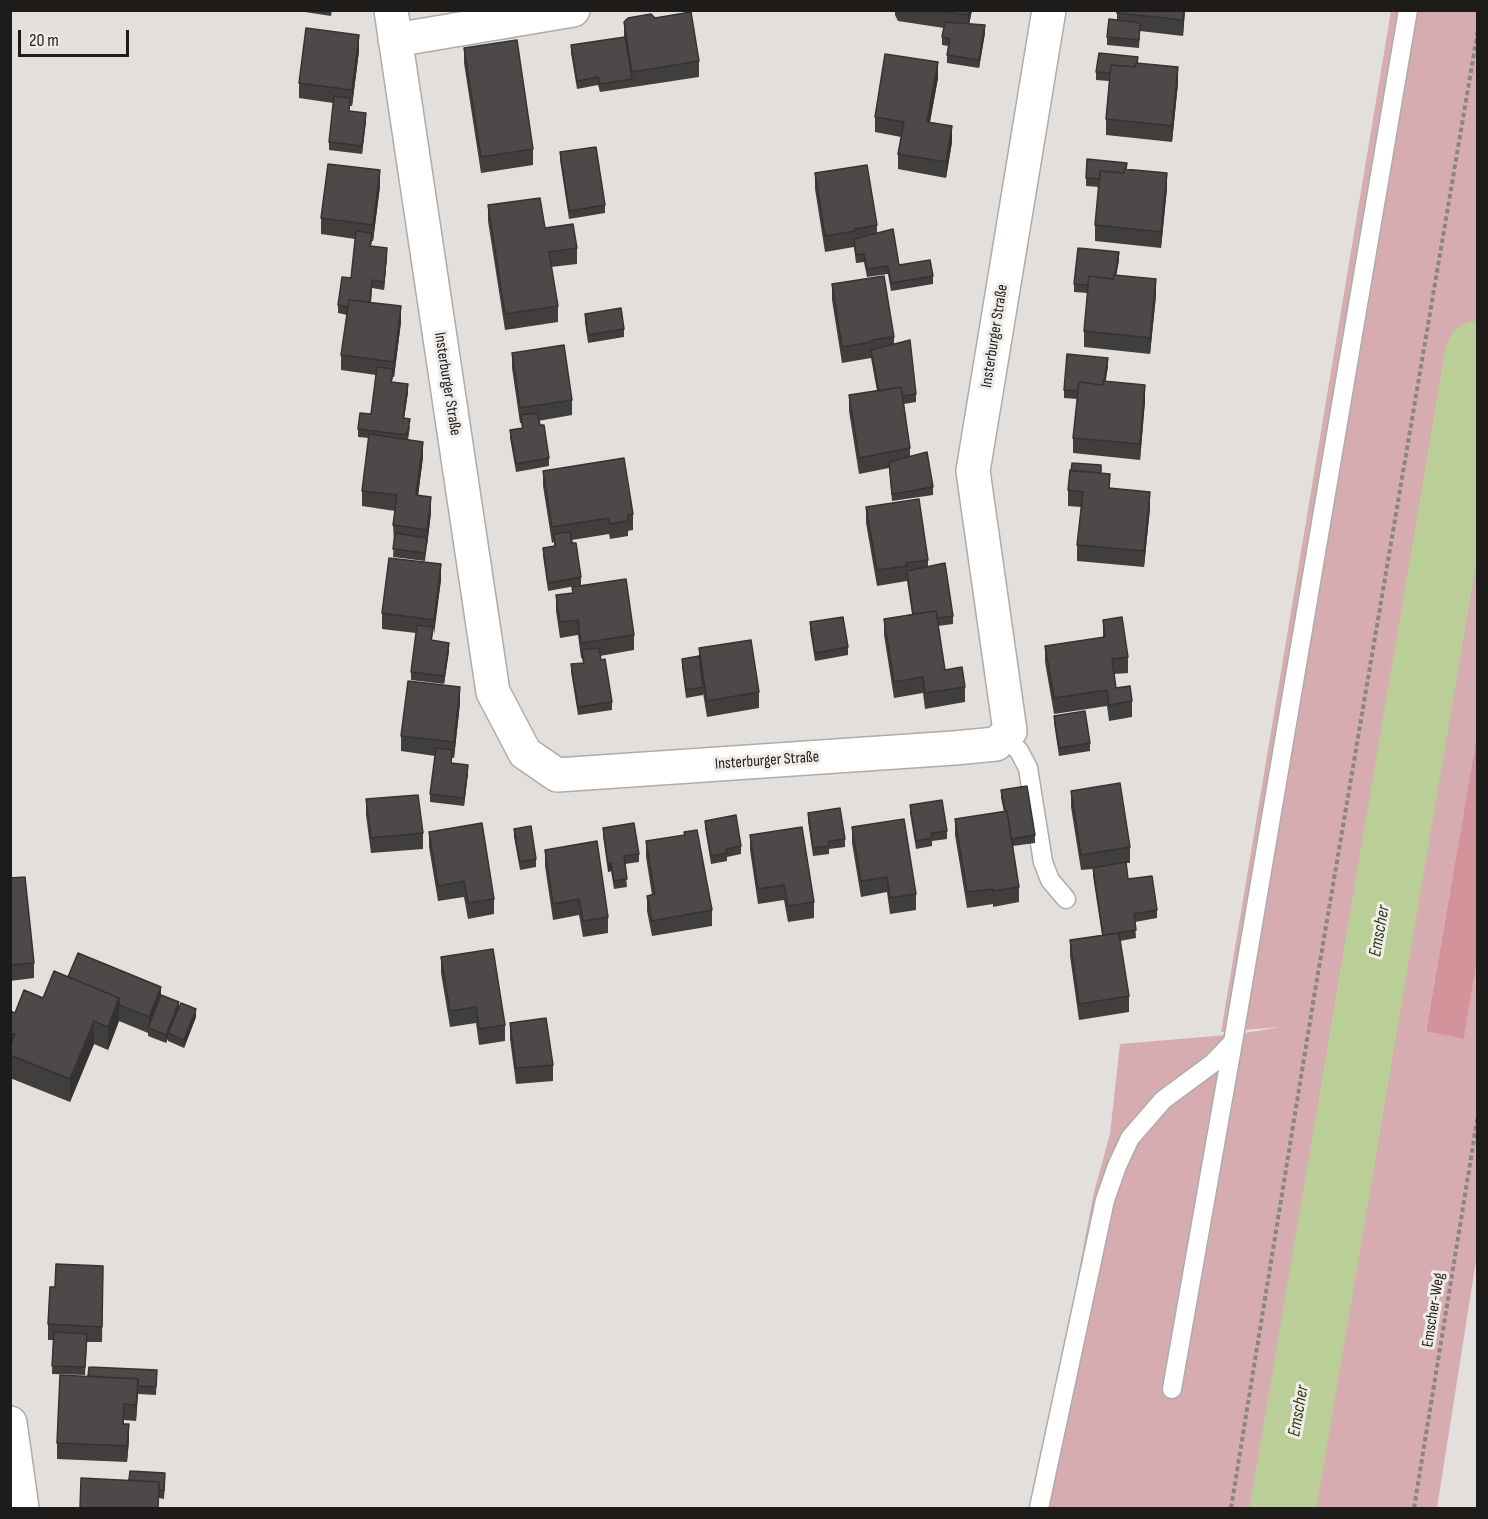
<!DOCTYPE html>
<html>
<head>
<meta charset="utf-8">
<style>
  body { margin:0 }
  #map { position:relative; width:1488px; height:1519px; overflow:hidden; background:#e2dfdc; font-family:"Sofia Sans Condensed",sans-serif }
  canvas { display:block }
  .frame { position:absolute; inset:0; border:12px solid #1d1c1b; pointer-events:none }
  .scale { position:absolute; left:18px; top:30px; width:111px; height:27px; box-sizing:border-box; border:3px solid #1d1c1b; border-top:0; padding-left:8px; font-size:18px; line-height:21px; white-space:nowrap; color:#1d1c1b; -webkit-text-stroke:4px #efece9; paint-order:stroke }
</style>
</head>
<body>
<div id="map">
<canvas width="1488" height="1519"></canvas>
<div class="frame"></div>
<div class="scale">20 m</div>
</div>
<script>
const c = document.querySelector('canvas').getContext('2d');
c.lineJoin = 'round';
function fillPath(path, color) { c.fillStyle = color; c.fill(path, 'evenodd'); }
const shape = rows => new Path2D(rows.map(r => 'M' + r).join(''));
function stroke(path, color, width, dash) { c.strokeStyle = color; c.lineWidth = width; c.lineCap = dash ? 'butt' : 'round'; c.setLineDash(dash || []); c.stroke(path); }
function label(font, color, halo, rows, align = 'center') {
  c.font = font + ' "Sofia Sans Condensed",sans-serif'; c.lineWidth = 6; c.setLineDash([]); c.textBaseline = 'middle'; c.strokeStyle = halo; c.fillStyle = color; for (const [text, x, y, turn = 0] of rows) {
    c.save(); c.translate(x, y); c.rotate((+turn || 0) * Math.PI / 180); c.textAlign = isNaN(turn) ? turn : align; if (halo) c.strokeText(text, 0, 0); c.fillText(text, 0, 0); c.restore();
  }
}
const green = shape([
  [1391,11,1477,11,1477,734,1426,1030,1464,1039,1477,960,1478,1248,1437,1508,1044,1508,1054,1402,1094,1192,1110,1134,1120,1044,1239,1034,1280,1027,1221,1032]
]);
const forest = shape([
  [1477,734,1477,960,1464,1039,1426,1031]
]);
const river = shape([
  [1283,1508,1478,354]
]);
const path = shape([
  [1231,1508,1314,997,1478,30],
  [1414,1508,1478,1115]
]);
const service = shape([
  [1005,736,1019,751,1028,768,1043,862,1050,880,1066,899],
  [1172,1389,1233,1042],
  [1039,1508,1105,1200,1117,1166,1130,1138,1163,1100,1213,1063,1233,1042,1408,10]
]);
const minor = shape([
  [391,10,493,692,525,753,557,775,954,748,996,744,1010,731,973,471,1049,10],
  [395,40,573,10],
  [10,1423,22,1508]
]);
const wall = shape([
  [292,10,332,10,331,16],
  [895,10,972,10,969,24,985,33,979,68,947,63,947,55,948,46,942,45,942,37,944,28,898,21,895,15],
  [1117,10,1185,10,1183,36,1140,31,1139,48,1107,45,1107,37,1117,20],
  [624,22,699,61,699,77,600,92,598,85,577,89,571,53,571,45,624,37],
  [464,48,533,149,533,165,481,173,464,63],
  [359,51,352,106,350,106,350,111,366,121,362,154,329,150,329,142,333,103,299,98,299,83],
  [1138,63,1178,83,1172,142,1106,135,1106,119,1109,81,1096,80,1096,72],
  [938,78,930,122,952,142,946,178,898,169,898,154,901,137,875,132,875,117],
  [560,152,605,205,605,213,569,219,560,160],
  [1127,169,1167,188,1161,248,1095,241,1095,225,1099,187,1086,186,1086,178],
  [815,173,877,225,877,233,899,265,933,276,933,284,891,291,888,274,867,277,864,262,856,263,854,247,825,252,815,189],
  [380,186,373,241,372,241,371,246,387,256,384,290,372,288,371,303,401,322,394,377,393,377,392,382,408,392,404,418,410,427,408,440,423,457,418,496,431,513,425,561,393,557,394,541,393,525,395,511,362,506,362,491,369,438,358,437,358,429,371,414,376,375,341,370,341,355,347,315,338,313,338,305,351,278,355,239,321,234,321,218],
  [488,205,545,228,577,248,577,264,551,267,558,306,558,322,505,330,488,221],
  [1119,260,1116,275,1156,295,1150,354,1084,347,1084,331,1088,293,1074,292,1074,284],
  [832,284,894,337,894,345,916,394,916,402,904,404,910,448,910,456,933,487,933,495,892,501,889,468,859,474,849,411,849,395,877,391,871,358,842,363,832,300],
  [585,314,624,329,624,337,588,343,585,322],
  [512,353,572,400,572,415,538,421,549,458,549,466,516,472,510,438,510,430,522,428,521,423,520,423,512,368],
  [1108,366,1105,381,1145,401,1140,460,1073,453,1073,438,1077,399,1064,398,1064,390],
  [543,471,633,514,633,530,628,531,628,536,610,539,609,534,572,540,581,577,581,585,548,591,543,556,543,548,554,546,554,542,552,543,543,486],
  [1101,473,1110,488,1150,508,1144,567,1077,561,1077,545,1081,507,1068,506,1068,490],
  [866,507,928,560,928,567,953,616,953,624,938,626,945,670,965,687,965,702,925,709,923,693,894,698,884,635,884,619,912,614,907,581,877,586,866,523],
  [441,580,432,640,449,651,444,684,411,680,411,672,416,633,382,629,382,613],
  [572,587,634,635,634,650,600,656,612,702,612,710,578,715,571,672,571,664,583,663,582,658,581,658,578,635,560,638,556,611,556,595,572,593],
  [1103,620,1128,657,1128,673,1114,674,1116,688,1132,701,1132,717,1109,721,1107,706,1054,714,1045,662,1045,646,1103,637],
  [810,622,848,647,848,655,815,661,810,630],
  [699,648,759,692,759,708,707,717,703,693,703,695,686,698,682,667,682,659,699,656],
  [460,703,454,758,452,758,452,763,468,773,464,806,430,802,430,794,435,756,401,751,401,736],
  [1054,716,1090,743,1090,751,1059,756,1054,723],
  [1001,790,1035,835,1035,843,1013,846,1019,887,1019,902,993,907,993,904,967,908,955,835,955,819,1004,812,1001,798],
  [1071,791,1130,847,1130,863,1126,863,1128,879,1157,910,1157,918,1135,922,1136,938,1120,941,1129,996,1129,1012,1079,1020,1070,956,1070,940,1102,935,1093,876,1093,869,1081,870,1071,807],
  [366,799,423,833,423,849,371,853,366,815],
  [910,805,947,831,947,839,932,841,932,846,916,849,910,813],
  [808,813,845,839,845,847,829,849,829,854,813,856,808,821],
  [705,821,741,846,741,854,727,857,727,861,711,864,705,828],
  [852,827,916,894,916,910,890,914,887,892,861,897,852,843],
  [603,828,639,854,639,862,625,864,627,887,614,889,611,871,608,872,603,836],
  [514,829,536,859,536,867,520,870,514,837],
  [429,832,494,899,494,914,468,919,464,897,438,901,429,847],
  [750,835,814,902,814,918,788,922,784,900,758,904,750,850],
  [646,841,712,910,712,926,652,936,647,911,647,896,652,895,646,857],
  [545,850,608,917,608,933,583,937,579,915,553,920,545,866],
  [10,878,34,963,34,978,10,981],
  [441,957,505,1025,505,1041,479,1045,476,1023,450,1027,441,973],
  [68,977,161,995,196,1017,184,1048,168,1041,168,1038,166,1043,148,1036,148,1033,119,1021,108,1050,94,1044,70,1102,10,1078,10,1011,15,1013,43,998],
  [510,1023,553,1065,553,1081,516,1084,510,1039],
  [103,1266,102,1342,87,1342,85,1375,52,1374,53,1340,48,1340,48,1324,55,1287],
  [157,1370,156,1395,138,1394,136,1421,124,1420,124,1424,129,1440,127,1462,57,1459,57,1443,88,1376],
  [129,1480,165,1481,164,1499,159,1498]
]);
const shadedWall = shape([
  [969,10,972,10,968,31,968,15],
  [1184,10,1185,10,1183,36,1183,20],
  [985,25,985,33,979,68,979,60],
  [359,35,359,51,352,106,352,90],
  [938,62,938,78,927,138,927,122],
  [1178,67,1178,83,1172,142,1172,126],
  [366,113,366,121,362,154,362,146],
  [952,126,952,142,946,178,946,162],
  [380,170,380,186,373,241,373,225],
  [1167,173,1167,188,1161,248,1161,232],
  [387,248,387,256,384,290,384,282],
  [1119,252,1119,260,1113,294,1113,286],
  [1156,279,1156,295,1150,354,1150,338],
  [401,306,401,322,394,377,394,362],
  [1108,358,1108,366,1103,400,1103,393],
  [408,384,408,392,403,426,403,418],
  [1145,385,1145,401,1140,460,1140,444],
  [423,442,423,457,416,511,416,495],
  [1150,492,1150,508,1144,567,1144,551],
  [431,497,431,513,427,546,427,530],
  [441,564,441,580,434,635,434,620],
  [449,643,449,651,444,684,444,676],
  [460,687,460,703,454,758,454,742],
  [468,765,468,773,464,806,464,798],
  [611,863,611,871,608,872,608,864],
  [161,987,161,1003,149,1028,149,1017],
  [119,998,119,1021,108,1050,108,1027],
  [179,1002,179,1010,168,1033,168,1038,166,1043,166,1035],
  [196,1009,196,1017,184,1048,184,1040],
  [94,1021,94,1044,70,1102,70,1079],
  [138,1379,138,1394,136,1421,136,1405],
  [129,1424,129,1440,127,1462,127,1446]
]);
const building = shape([
  [934,10,969,10,968,15,934,10],
  [1117,10,1184,10,1183,20,1117,13,1117,10],
  [691,12,699,61,632,72,624,22,628,18,651,14,655,18,691,12],
  [1109,19,1140,23,1139,40,1107,37,1109,19],
  [945,22,985,25,979,60,947,55,950,39,942,37,945,22],
  [306,28,359,35,352,90,299,83,306,28],
  [625,37,632,79,600,84,598,77,577,81,571,45,625,37],
  [517,40,533,149,481,157,464,48,517,40],
  [1099,53,1138,57,1137,63,1136,63,1135,67,1111,65,1110,73,1096,72,1099,53],
  [885,54,938,62,927,122,952,126,946,162,898,154,904,122,875,117,885,54],
  [1136,63,1178,67,1172,126,1106,119,1111,65,1135,67,1136,63],
  [334,96,350,98,349,111,366,113,362,146,329,142,334,96],
  [596,147,605,205,569,211,560,152,596,147],
  [1087,159,1127,163,1126,169,1124,169,1124,173,1100,171,1100,179,1086,178,1087,159],
  [328,164,380,170,373,225,321,218,328,164],
  [867,165,877,225,855,229,855,231,825,236,815,173,867,165],
  [1124,169,1167,173,1161,232,1095,225,1100,171,1124,173,1124,169],
  [540,198,545,228,573,224,577,248,549,252,558,306,505,314,488,205,540,198],
  [893,229,899,265,930,260,933,276,891,283,888,266,867,269,864,254,856,255,854,239,893,229],
  [356,231,372,233,370,246,387,248,384,282,372,280,370,302,349,300,348,307,338,305,342,277,351,278,356,231],
  [1078,248,1119,252,1115,275,1114,275,1113,279,1089,276,1088,285,1074,284,1078,248],
  [1114,275,1156,279,1150,338,1084,331,1089,276,1113,279,1114,275],
  [884,276,894,337,872,340,872,342,842,347,832,284,884,276],
  [349,300,401,306,394,362,341,355,349,300],
  [621,308,624,329,588,335,585,314,621,308],
  [910,340,916,394,903,396,901,387,879,391,871,350,910,340],
  [564,345,572,400,520,408,512,353,564,345],
  [1067,354,1108,358,1104,381,1103,381,1103,385,1079,382,1078,391,1064,390,1067,354],
  [377,367,393,369,391,382,408,384,403,418,410,419,407,435,358,429,360,413,371,414,377,367],
  [1103,381,1145,385,1140,444,1073,438,1079,382,1103,385,1103,381],
  [901,387,910,448,859,458,849,395,901,387],
  [537,413,540,425,544,425,549,458,516,464,510,430,523,428,521,415,537,413],
  [369,434,423,442,416,495,431,497,427,530,393,525,397,495,362,491,369,434],
  [927,452,933,487,892,494,889,462,927,452],
  [624,458,633,514,628,515,628,521,610,524,609,518,552,527,543,471,624,458],
  [1072,463,1101,465,1101,473,1071,471,1072,463],
  [1070,470,1110,474,1109,488,1150,492,1144,551,1077,545,1083,492,1068,490,1070,470],
  [919,499,928,560,906,563,907,566,877,570,866,507,919,499],
  [570,532,572,543,576,543,581,577,548,583,543,548,555,546,554,534,570,532],
  [395,533,427,538,425,553,393,549,395,533],
  [389,558,441,564,434,620,382,613,389,558],
  [945,563,953,616,937,618,936,611,913,614,907,571,945,563],
  [626,579,634,635,581,643,578,620,560,622,556,595,573,593,572,587,626,579],
  [936,611,945,670,962,667,965,687,925,693,923,677,894,682,884,619,936,611],
  [843,617,848,647,815,653,810,622,843,617],
  [1122,617,1128,657,1112,659,1116,688,1130,686,1132,701,1109,705,1107,690,1054,698,1045,646,1105,637,1103,620,1122,617],
  [417,625,433,627,431,640,449,643,444,676,411,672,417,625],
  [751,640,759,692,707,701,699,648,751,640],
  [599,648,601,660,605,659,612,702,578,707,571,664,584,663,582,650,599,648],
  [699,656,703,687,686,690,682,659,699,656],
  [408,681,460,687,454,742,401,736,408,681],
  [1085,711,1090,743,1059,748,1054,716,1085,711],
  [436,748,452,750,451,763,468,765,464,798,430,794,436,748],
  [1120,783,1130,847,1081,855,1071,791,1120,783],
  [1027,786,1035,835,1011,839,1007,811,1005,811,1001,790,1027,786],
  [418,795,423,833,371,838,366,799,418,795],
  [942,800,947,831,931,833,932,838,916,841,910,805,942,800],
  [840,808,845,839,829,841,829,846,813,848,808,813,840,808],
  [1007,811,1019,887,993,891,993,889,967,892,955,819,1007,811],
  [736,815,741,846,726,849,727,853,711,856,705,821,736,815],
  [904,819,916,894,890,898,887,877,861,881,852,827,904,819],
  [482,823,494,899,468,903,464,881,438,886,429,832,482,823],
  [634,823,639,854,624,856,627,879,614,881,611,863,608,864,603,828,634,823],
  [531,826,536,859,520,862,514,829,531,826],
  [802,827,814,902,788,906,784,885,758,889,750,835,802,827],
  [697,830,712,910,652,921,647,896,655,894,646,841,685,835,684,832,697,830],
  [597,841,608,917,583,921,579,899,553,904,545,850,597,841],
  [1126,862,1128,879,1152,876,1157,910,1134,914,1136,930,1103,935,1093,868,1126,862],
  [25,877,34,963,10,965,10,878,25,877],
  [1119,933,1129,996,1079,1004,1070,940,1119,933],
  [493,949,505,1025,479,1029,476,1007,450,1011,441,957,493,949],
  [78,953,161,987,149,1017,119,1005,119,998,68,977,78,953],
  [54,971,119,998,108,1027,94,1021,70,1079,10,1055,10,1046,15,1034,10,1033,10,1011,15,1013,24,990,43,998,54,971],
  [161,995,179,1002,166,1035,148,1028,161,995],
  [181,1003,196,1009,184,1040,168,1033,181,1003],
  [546,1018,553,1065,516,1068,510,1023,546,1018],
  [56,1264,103,1266,102,1327,48,1324,50,1287,55,1287,56,1264],
  [54,1332,87,1334,85,1367,52,1366,54,1332],
  [89,1367,157,1370,156,1387,138,1386,138,1379,88,1376,89,1367],
  [60,1375,138,1379,136,1405,124,1404,123,1424,129,1424,127,1446,57,1443,60,1375],
  [130,1471,165,1473,164,1491,159,1490,159,1482,129,1480,130,1471],
  [81,1478,159,1482,158,1509,80,1509,81,1478]
]);
const streetNames = [
  ["Insterburger Straße",995,336,-81],
  ["Insterburger Straße",447,384,81],
  ["Insterburger Straße",767,761,-4],
  ["Emscher-Weg",1434,1310,-81]
];
const waterNames = [
  ["Emscher",1380,931,-80],
  ["Emscher",1299,1411,-80]
];
fillPath(green, '#d6acb0');
fillPath(forest, '#d3939a');
stroke(river, '#bace97', 66);
stroke(service, '#aeaba9', 21);
stroke(minor, '#aeaba9', 36);
stroke(path, '#888684', 4, [4.5, 3]);
stroke(service, '#fff', 18);
stroke(minor, '#fff', 33);
fillPath(wall, '#413f3e');
fillPath(shadedWall, '#353332');
fillPath(building, '#4c4948');
stroke(building, '#353332', 1.5);
label('16px', '#1d1c1b', '#efece9', streetNames);
label('italic 18px', '#2d3a11', '#efece9', waterNames);
</script>
</body>
</html>
